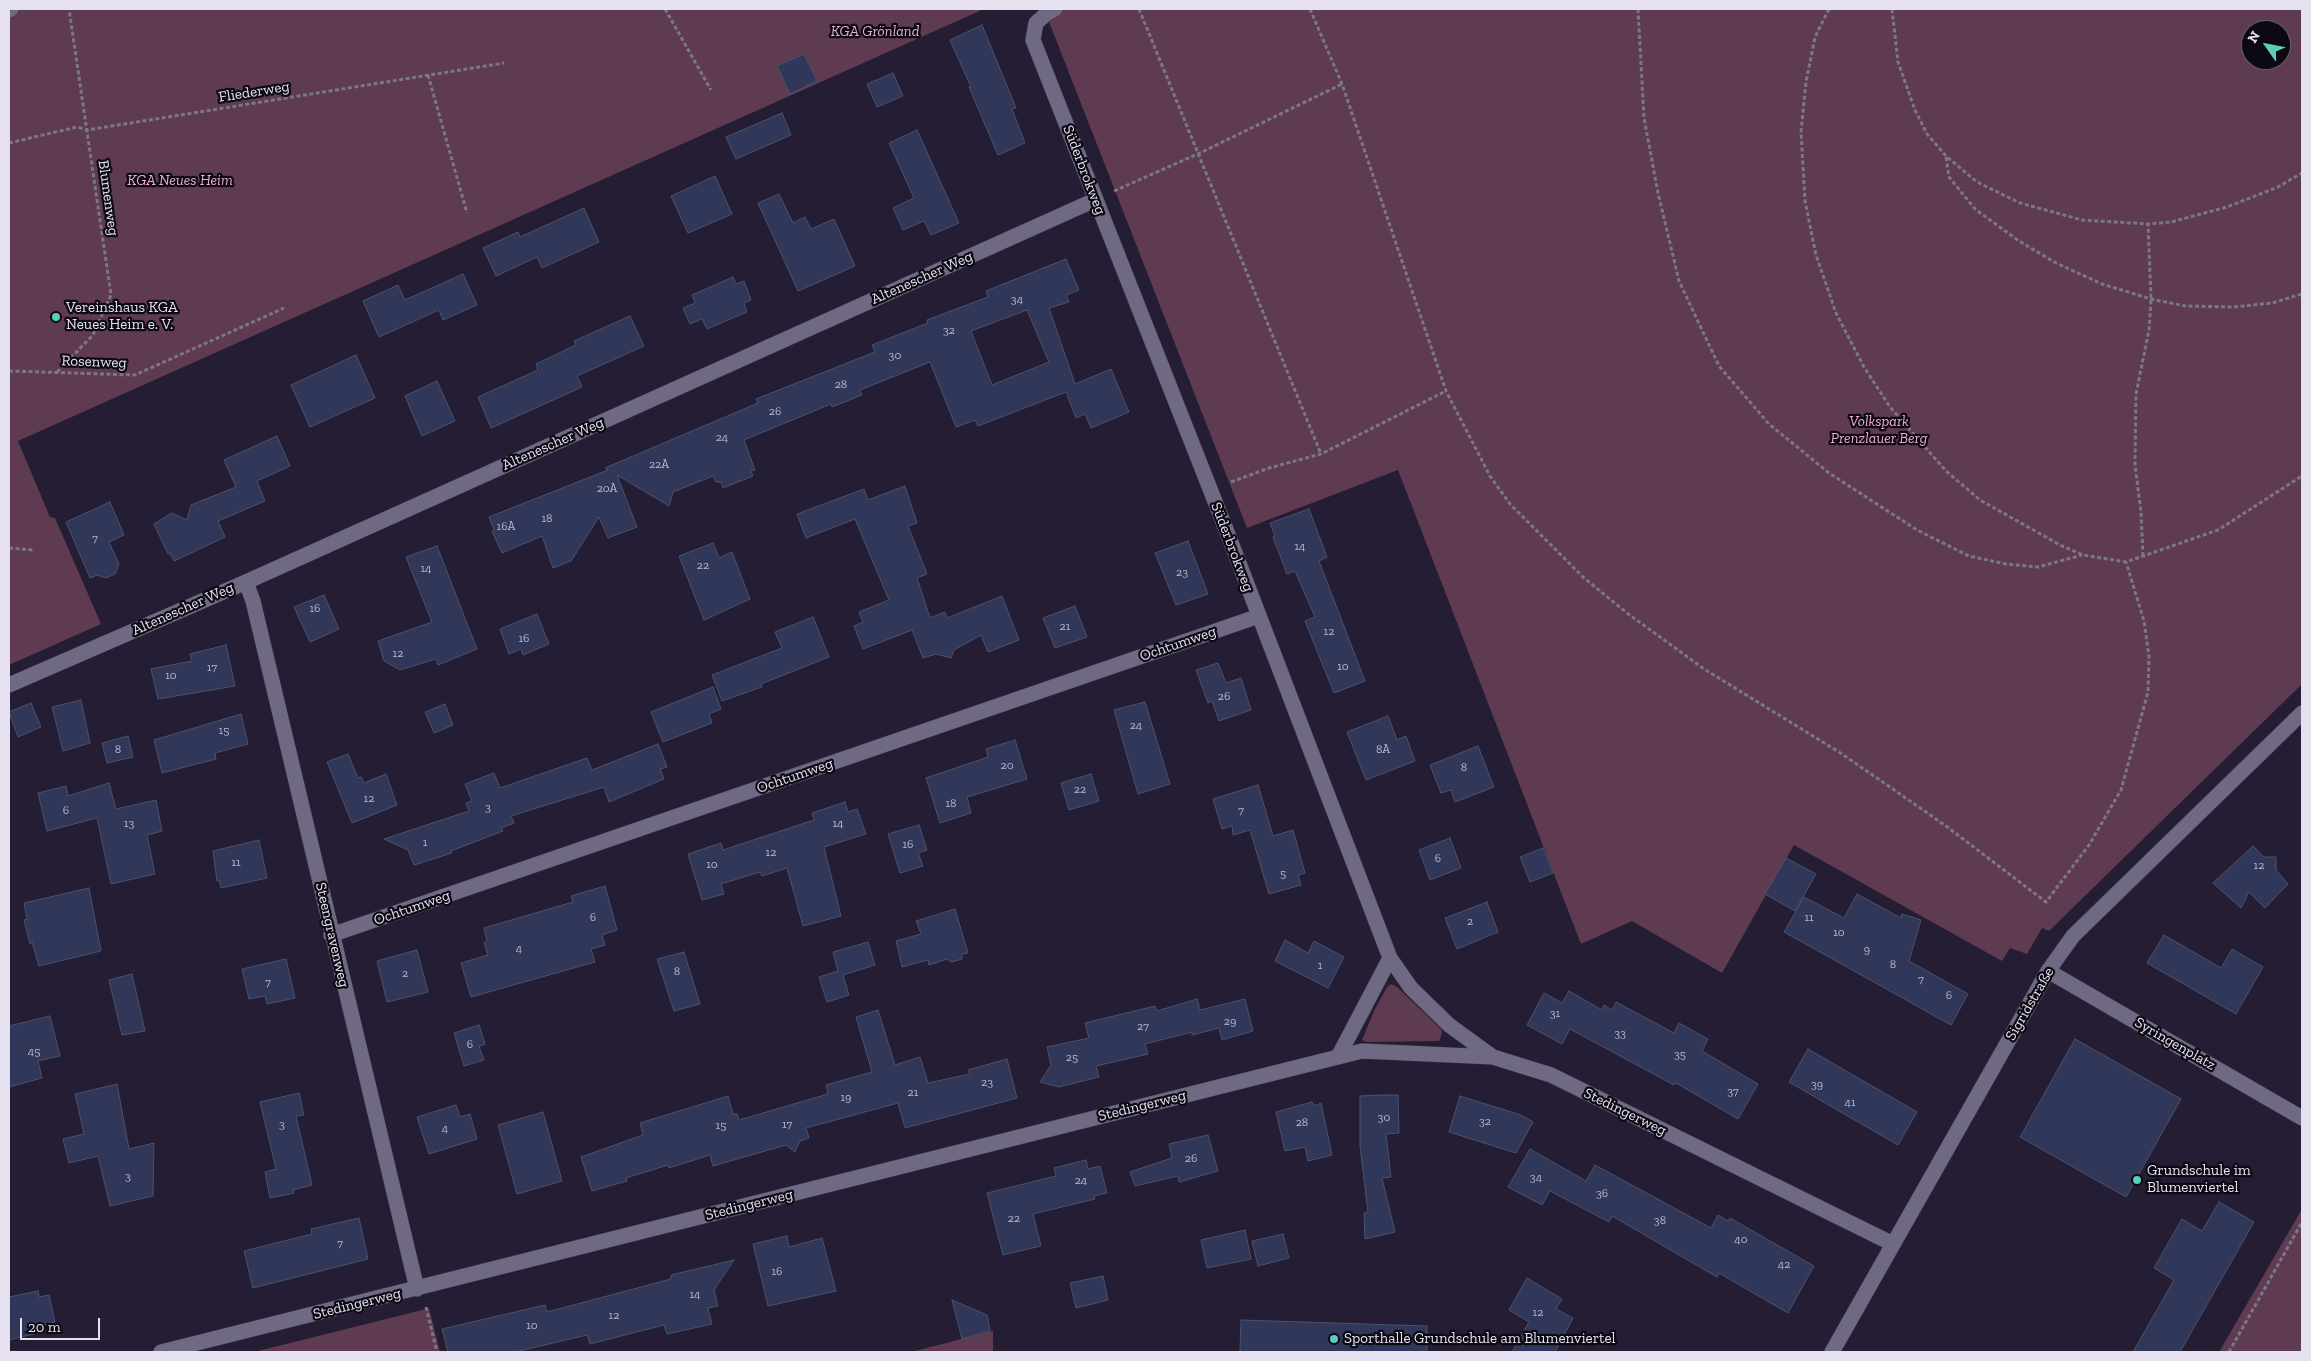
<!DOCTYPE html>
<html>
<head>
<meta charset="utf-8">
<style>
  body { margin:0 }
  #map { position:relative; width:2311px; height:1361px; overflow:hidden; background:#241d33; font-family:"Zilla Slab",serif }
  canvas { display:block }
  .frame { position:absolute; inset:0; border:10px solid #e5e1f0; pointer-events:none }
  .north { position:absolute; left:2241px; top:20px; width:50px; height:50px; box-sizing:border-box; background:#0c0913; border:1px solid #635f6b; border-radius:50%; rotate:303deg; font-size:14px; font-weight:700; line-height:20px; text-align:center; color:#e5e1f0 }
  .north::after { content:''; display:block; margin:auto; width:18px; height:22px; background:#5bcebb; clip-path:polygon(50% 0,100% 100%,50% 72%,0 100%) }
  .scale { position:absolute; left:20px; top:1318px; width:80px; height:22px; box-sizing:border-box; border:2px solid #e5e1f0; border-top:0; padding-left:6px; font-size:15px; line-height:18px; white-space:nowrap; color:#e5e1f0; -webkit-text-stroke:4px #0c0913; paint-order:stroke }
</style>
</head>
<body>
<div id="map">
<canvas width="2311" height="1361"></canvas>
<div class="frame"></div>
<div class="north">N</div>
<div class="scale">20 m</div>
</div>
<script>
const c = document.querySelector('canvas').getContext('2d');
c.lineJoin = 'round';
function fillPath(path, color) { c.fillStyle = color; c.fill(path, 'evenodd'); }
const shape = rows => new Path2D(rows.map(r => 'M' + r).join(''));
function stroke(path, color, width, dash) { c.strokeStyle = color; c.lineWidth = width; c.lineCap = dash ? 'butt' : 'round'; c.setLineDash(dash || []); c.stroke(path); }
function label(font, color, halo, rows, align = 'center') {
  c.font = font + ' "Zilla Slab",serif'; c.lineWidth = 4.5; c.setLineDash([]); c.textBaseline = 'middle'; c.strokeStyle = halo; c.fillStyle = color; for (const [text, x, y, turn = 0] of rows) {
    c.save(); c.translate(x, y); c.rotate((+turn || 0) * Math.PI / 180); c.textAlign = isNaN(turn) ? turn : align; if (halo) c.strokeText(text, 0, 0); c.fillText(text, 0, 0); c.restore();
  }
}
const green = shape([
  [9,9,984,9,18,441,50,517,55,518,101,624,9,665],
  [1044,9,2302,9,2302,684,2049,931,2042,928,2027,954,2010,948,2002,961,1794,845,1722,973,1632,921,1581,944,1398,470,1247,528],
  [2251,30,2281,30,2281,60,2251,60],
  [1391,984,1397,987,1441,1029,1442,1033,1439,1041,1366,1042,1362,1040,1374,1011,1387,987],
  [2302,1209,2302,1352,2219,1352],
  [429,1308,440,1352,254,1352,414,1312],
  [993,1331,993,1352,911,1352]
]);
const building = shape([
  [982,25,1016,108,1012,109,1025,143,998,155,969,87,971,87,950,40,982,25],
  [804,54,817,81,790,94,777,66,804,54],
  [893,73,903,96,877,107,867,84,893,73],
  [782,113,791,135,736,159,726,137,782,113],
  [917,130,959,223,931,235,924,221,903,230,893,208,914,198,889,143,917,130],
  [715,176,732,214,688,233,671,196,715,176],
  [779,194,793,223,805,217,811,229,834,219,855,266,798,291,758,203,779,194],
  [584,208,599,242,542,268,537,257,496,276,483,248,518,232,520,237,584,208],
  [1066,259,1079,290,1066,295,1069,302,1049,308,1075,384,1111,369,1129,412,1091,428,1085,414,1076,418,1066,392,978,426,975,420,956,427,930,362,860,390,862,395,832,407,831,404,744,440,755,470,751,471,753,476,723,488,721,482,716,482,713,476,673,492,669,506,617,475,637,527,608,538,599,517,571,561,553,568,542,536,502,553,492,531,494,530,489,517,608,470,605,468,758,403,756,399,875,352,872,345,928,323,927,320,988,297,986,291,1066,259],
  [1027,310,1049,362,992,385,971,331,1027,310],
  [463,274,477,305,443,320,439,310,379,337,363,301,398,285,405,300,463,274],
  [733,277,736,284,744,281,751,300,744,303,747,312,707,329,702,319,690,324,683,308,695,303,692,295,733,277],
  [630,316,644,346,577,376,582,387,491,428,478,397,538,370,536,364,576,345,574,341,630,316],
  [356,355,375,398,310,427,291,385,356,355],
  [437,381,455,421,422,436,405,396,437,381],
  [277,436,290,466,257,481,265,501,218,521,225,537,174,561,170,553,168,554,154,524,172,513,187,520,191,505,236,487,224,460,277,436],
  [905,486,917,523,908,526,927,574,917,578,930,618,945,612,947,618,1002,596,1019,640,988,652,981,635,954,650,951,658,936,654,923,658,912,630,863,649,854,626,863,622,859,612,889,600,855,519,806,538,797,514,864,489,868,500,905,486],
  [110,502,124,535,109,542,119,564,115,574,106,578,97,575,90,578,66,522,110,502],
  [1309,509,1327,557,1319,561,1365,681,1334,693,1305,621,1315,617,1295,571,1287,574,1273,537,1275,536,1270,523,1309,509],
  [1188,541,1208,594,1176,605,1155,553,1188,541],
  [713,543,719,558,732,552,750,599,704,620,679,556,713,543],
  [437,546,477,649,438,665,436,659,400,670,384,661,378,641,432,622,406,557,437,546],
  [324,595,339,629,310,642,294,607,324,595],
  [1075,606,1087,637,1055,648,1043,618,1075,606],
  [537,614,549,644,523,655,521,649,509,654,500,629,537,614],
  [813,617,829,657,761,684,762,687,722,701,712,675,782,648,775,632,813,617],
  [226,645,235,686,158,699,151,669,192,661,190,654,226,645],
  [1218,663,1226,683,1241,678,1251,710,1219,721,1212,701,1208,703,1196,670,1218,663],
  [713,687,721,709,709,714,712,723,663,742,651,712,713,687],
  [81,700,90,743,63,751,52,707,81,700],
  [1145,702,1170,784,1138,794,1114,710,1145,702],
  [31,703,41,727,18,737,9,712,31,703],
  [445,704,453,725,434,733,425,712,445,704],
  [241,714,248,744,215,753,216,759,162,773,154,740,241,714],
  [1388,716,1397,740,1406,736,1415,761,1366,780,1347,732,1388,716],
  [128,736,133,757,107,763,102,743,128,736],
  [1015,740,1027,779,967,797,971,813,940,823,926,778,988,757,986,749,1015,740],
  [658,744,667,767,660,769,664,779,609,802,604,787,511,816,514,823,501,828,503,831,451,851,452,853,414,865,408,850,384,839,469,811,466,803,472,801,465,784,494,773,500,788,587,758,592,770,658,744],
  [1478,746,1494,787,1455,802,1451,790,1441,793,1430,765,1478,746],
  [348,754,358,778,361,777,364,783,386,774,397,805,352,823,327,762,348,754],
  [1091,774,1099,801,1069,810,1061,783,1091,774],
  [109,783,116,809,156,800,162,831,147,835,155,874,111,884,97,818,47,831,38,793,66,786,68,796,109,783],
  [1258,785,1273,836,1293,830,1305,873,1298,875,1301,885,1269,894,1250,830,1233,835,1232,826,1222,829,1213,799,1258,785],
  [845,802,848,812,857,809,866,834,824,847,841,916,803,926,787,868,762,876,760,872,721,884,724,894,702,900,688,854,721,843,723,850,814,820,812,813,845,802],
  [919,825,927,850,918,853,923,866,900,873,888,834,919,825],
  [1450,838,1461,868,1430,880,1419,850,1450,838],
  [259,840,267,878,221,888,219,880,217,881,213,851,259,840],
  [2253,846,2264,857,2276,857,2276,870,2288,884,2265,908,2249,892,2241,908,2213,883,2253,846],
  [1543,848,1553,873,1530,882,1520,857,1543,848],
  [1786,858,1816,874,1795,911,1765,894,1786,858],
  [605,886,617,930,602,935,605,945,591,949,595,962,471,997,461,963,488,955,484,943,487,941,484,928,573,902,571,896,605,886],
  [89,888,101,951,39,966,32,942,30,944,24,920,27,919,24,903,89,888],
  [1857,894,1901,918,1902,914,1921,920,1909,961,1968,994,1951,1025,1784,932,1804,897,1844,918,1857,894],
  [1487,902,1498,932,1457,949,1445,918,1487,902],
  [955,909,968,953,962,954,962,959,951,962,947,959,929,965,928,960,902,967,896,941,921,934,916,921,955,909],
  [2164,935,2221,968,2232,949,2263,967,2236,1014,2147,963,2164,935],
  [1285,940,1308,953,1314,941,1344,957,1328,988,1275,961,1285,940],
  [868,942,875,965,843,975,849,995,827,1002,819,977,838,971,833,952,868,942],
  [417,950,428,992,387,1002,377,961,417,950],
  [684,952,700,1004,674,1011,657,959,684,952],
  [286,959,295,998,267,1004,265,996,249,999,242,969,286,959],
  [132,974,145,1031,122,1035,109,980,132,974],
  [1569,991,1602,1010,1604,1005,1612,1010,1616,1002,1674,1033,1679,1023,1708,1039,1702,1051,1758,1084,1738,1119,1676,1083,1674,1085,1570,1029,1562,1044,1527,1025,1544,993,1562,1003,1569,991],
  [1197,999,1200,1010,1245,999,1253,1031,1222,1040,1219,1028,1192,1035,1192,1032,1145,1044,1148,1054,1096,1066,1099,1077,1059,1087,1040,1082,1051,1065,1047,1047,1089,1038,1085,1023,1155,1006,1157,1011,1197,999],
  [878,1010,895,1065,920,1057,928,1083,970,1074,968,1070,1007,1059,1017,1098,905,1128,898,1103,806,1128,809,1138,800,1141,795,1152,786,1145,713,1166,710,1155,669,1168,668,1165,626,1178,627,1181,592,1191,581,1157,643,1135,640,1123,728,1096,733,1114,737,1114,739,1120,828,1094,826,1085,872,1072,856,1017,878,1010],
  [50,1016,60,1056,38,1061,42,1078,9,1087,9,1026,50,1016],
  [479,1025,485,1044,479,1046,484,1060,464,1066,454,1033,479,1025],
  [2075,1039,2181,1099,2126,1197,2020,1137,2075,1039],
  [1808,1049,1917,1112,1898,1145,1789,1082,1808,1049],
  [117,1084,129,1149,154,1143,153,1196,110,1206,98,1156,69,1163,63,1139,84,1134,75,1094,117,1084],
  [299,1093,304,1115,296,1116,312,1185,293,1190,294,1193,270,1198,265,1172,276,1169,260,1102,299,1093],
  [1384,1095,1398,1095,1399,1133,1386,1134,1391,1177,1382,1178,1395,1232,1365,1239,1364,1213,1368,1212,1360,1146,1360,1096,1384,1095],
  [1460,1096,1521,1115,1533,1122,1516,1153,1449,1132,1460,1096],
  [1312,1102,1314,1106,1321,1103,1332,1155,1308,1161,1305,1147,1285,1151,1276,1112,1312,1102],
  [456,1105,460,1117,470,1114,477,1139,429,1154,417,1117,456,1105],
  [543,1112,562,1181,517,1194,498,1125,543,1112],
  [1208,1135,1218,1171,1179,1182,1178,1176,1135,1186,1130,1172,1172,1158,1169,1144,1208,1135],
  [1530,1149,1586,1181,1595,1165,1711,1228,1718,1215,1728,1221,1730,1218,1814,1266,1788,1313,1719,1273,1717,1277,1612,1216,1609,1222,1550,1191,1542,1205,1508,1187,1530,1149],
  [1086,1160,1088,1169,1100,1166,1107,1193,1094,1196,1095,1199,1033,1214,1041,1246,1003,1255,987,1193,1056,1176,1054,1168,1086,1160],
  [2219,1202,2254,1222,2180,1352,2133,1352,2174,1280,2154,1268,2182,1219,2202,1231,2219,1202],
  [359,1218,368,1259,253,1288,244,1251,312,1234,311,1229,359,1218],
  [1245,1230,1251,1259,1207,1268,1201,1240,1245,1230],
  [1283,1234,1289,1258,1258,1266,1252,1241,1283,1234],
  [787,1236,789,1247,822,1238,836,1291,768,1306,753,1244,787,1236],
  [734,1260,714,1290,718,1306,708,1308,712,1324,667,1334,664,1325,590,1344,587,1335,515,1352,448,1352,442,1329,545,1305,547,1312,671,1279,671,1275,734,1260],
  [1103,1276,1108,1300,1076,1308,1070,1283,1103,1276],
  [1527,1278,1562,1299,1556,1309,1573,1318,1555,1352,1512,1352,1529,1322,1509,1310,1527,1278],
  [38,1291,39,1297,49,1295,55,1322,40,1326,42,1332,9,1340,9,1297,38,1291],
  [952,1300,987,1315,990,1331,962,1339,952,1300],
  [1241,1320,1427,1326,1427,1352,1240,1352,1241,1320]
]);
const path = shape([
  [665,9,711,90],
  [1139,9,1321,454],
  [1310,9,1342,84,1446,391,1490,476,1510,504,1583,577,1627,613,1704,669,1839,752,1890,787,1946,826,2046,902,2089,845,2121,790,2148,692,2149,657,2144,621,2126,562],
  [1638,9,1644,118,1658,193,1679,281,1719,366,1769,424,1829,473,1917,530,1969,556,2006,564,2038,567,2082,555],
  [1829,9,1815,37,1806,82,1801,132,1805,201,1816,255,1836,313,1864,367,1890,407,1946,471,1980,500,2060,545,2083,555,2126,562,2218,530,2302,476],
  [1892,9,1898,62,1915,110,1927,134,1946,156,1977,182,2020,203,2082,220,2148,224,2171,222,2227,207,2278,187,2302,173],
  [428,75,467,213],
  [9,143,77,127,87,130,504,63],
  [1946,157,1949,177,1975,209,2019,241,2056,263,2102,284,2151,299,2185,306,2234,307,2272,303,2302,294],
  [1114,191,1200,153,1342,84],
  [9,371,135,375,284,308],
  [57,372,93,335,111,295,69,9],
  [1231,482,1269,468,1321,454,1446,391],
  [9,548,33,550],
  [2143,556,2141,512,2135,465,2136,394,2149,330,2151,299,2148,224],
  [426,1307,437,1352],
  [2229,1352,2302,1222]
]);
const service = shape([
  [9,10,11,9],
  [1046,14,1055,9]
]);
const minor = shape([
  [1046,14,1036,23,1033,40,1229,537,1390,958,1411,988,1449,1025,1493,1057],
  [246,582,253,601,417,1289],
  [9,685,246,582,1095,200],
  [331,935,1259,616],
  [2048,971,2302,1118],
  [1338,1057,1390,958],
  [161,1352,1362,1051,1493,1057,1551,1075,1893,1244],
  [1832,1352,2048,971,2073,936,2302,713]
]);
const markers = [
  [56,317,5,"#5bcebb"],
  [2137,1180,5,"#5bcebb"],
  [1334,1339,5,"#5bcebb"]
];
const numberNames = [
  ["34",1017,300],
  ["32",949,331],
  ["30",895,356],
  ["28",841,385],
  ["26",775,412],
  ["24",722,438],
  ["22A",659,465],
  ["20A",607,489],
  ["18",547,519],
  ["16A",506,527],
  ["7",95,539],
  ["14",1300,547],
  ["22",703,566],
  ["14",426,569],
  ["23",1182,573],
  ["16",315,609],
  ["21",1065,627],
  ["12",1329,632],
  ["16",524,639],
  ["12",398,654],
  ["10",1343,667],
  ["17",212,668],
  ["10",171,676],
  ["26",1224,697],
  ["24",1136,726],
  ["15",224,731],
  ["8",118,750],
  ["8A",1383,750],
  ["20",1007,766],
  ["8",1464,768],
  ["22",1080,790],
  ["12",369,799],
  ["18",951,804],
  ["3",488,808],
  ["6",66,811],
  ["7",1241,811],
  ["13",129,824],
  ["14",838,824],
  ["1",425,843],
  ["16",908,845],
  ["12",771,853],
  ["6",1438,859],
  ["11",236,863],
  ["10",712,865],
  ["12",2259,866],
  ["5",1283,874],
  ["6",593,918],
  ["11",1809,918],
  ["2",1470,922],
  ["10",1839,933],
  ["4",519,949],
  ["9",1867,950],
  ["8",1893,965],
  ["1",1320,966],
  ["8",677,972],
  ["2",405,974],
  ["7",1921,980],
  ["7",268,983],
  ["6",1949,996],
  ["31",1555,1014],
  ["29",1230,1022],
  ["27",1143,1027],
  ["33",1620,1034],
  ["6",470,1045],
  ["45",34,1052],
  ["35",1680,1055],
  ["25",1072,1058],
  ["23",987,1083],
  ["39",1817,1085],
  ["37",1733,1092],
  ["21",913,1093],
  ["19",846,1098],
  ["41",1850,1103],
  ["30",1384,1118],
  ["32",1485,1122],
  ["28",1302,1123],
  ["3",282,1125],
  ["17",787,1125],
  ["15",721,1126],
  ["4",445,1129],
  ["26",1191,1159],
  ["3",128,1177],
  ["34",1536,1178],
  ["24",1081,1181],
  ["36",1602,1194],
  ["22",1014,1219],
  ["38",1660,1221],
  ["40",1741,1240],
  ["7",340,1244],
  ["42",1784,1265],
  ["16",777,1272],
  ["14",695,1295],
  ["12",1538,1313],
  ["12",614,1316],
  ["10",532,1326]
];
const parkNames = [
  ["KGA Grönland",875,32],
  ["KGA Neues Heim",180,181],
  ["Volkspark",1879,422],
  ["Prenzlauer Berg",1879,439]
];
const streetNames = [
  ["Fliederweg",254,92,-9],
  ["Süderbrokweg",1084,170,69],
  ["Blumenweg",108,198,82],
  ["Altenescher Weg",922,278,-24],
  ["Rosenweg",94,362,2],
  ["Altenescher Weg",553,444,-24],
  ["Süderbrokweg",1232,547,69],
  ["Altenescher Weg",183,609,-24],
  ["Ochtumweg",1178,644,-19],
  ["Ochtumweg",795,776,-19],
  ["Ochtumweg",412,908,-19],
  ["Steengravenweg",332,935,77],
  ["Sigridstraße",2030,1004,-60],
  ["Syringenplatz",2175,1044,30],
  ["Stedingerweg",1142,1106,-14],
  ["Stedingerweg",1625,1112,26],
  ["Stedingerweg",749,1205,-14],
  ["Stedingerweg",357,1304,-14]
];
const poiNames = [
  ["Vereinshaus KGA",66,308],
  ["Neues Heim e. V.",66,325],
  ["Grundschule im",2147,1171],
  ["Blumenviertel",2147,1188],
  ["Sporthalle Grundschule am Blumenviertel",1344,1339]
];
fillPath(green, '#5e3b50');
fillPath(building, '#303758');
stroke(building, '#4c526b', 1);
stroke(service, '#3d3749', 16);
stroke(minor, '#3d3749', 16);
stroke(path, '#7b7689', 3, [4, 2.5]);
stroke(service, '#706983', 15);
stroke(minor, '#706983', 15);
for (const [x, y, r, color] of markers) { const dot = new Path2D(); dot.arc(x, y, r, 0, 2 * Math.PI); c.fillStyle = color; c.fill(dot); stroke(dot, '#0c0913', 2); }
label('12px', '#b8b6ca', null, numberNames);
label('italic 15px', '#edadd2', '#0c0913', parkNames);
label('15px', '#e5e1f0', '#0c0913', streetNames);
label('15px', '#e5e1f0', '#0c0913', poiNames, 'left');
</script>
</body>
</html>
